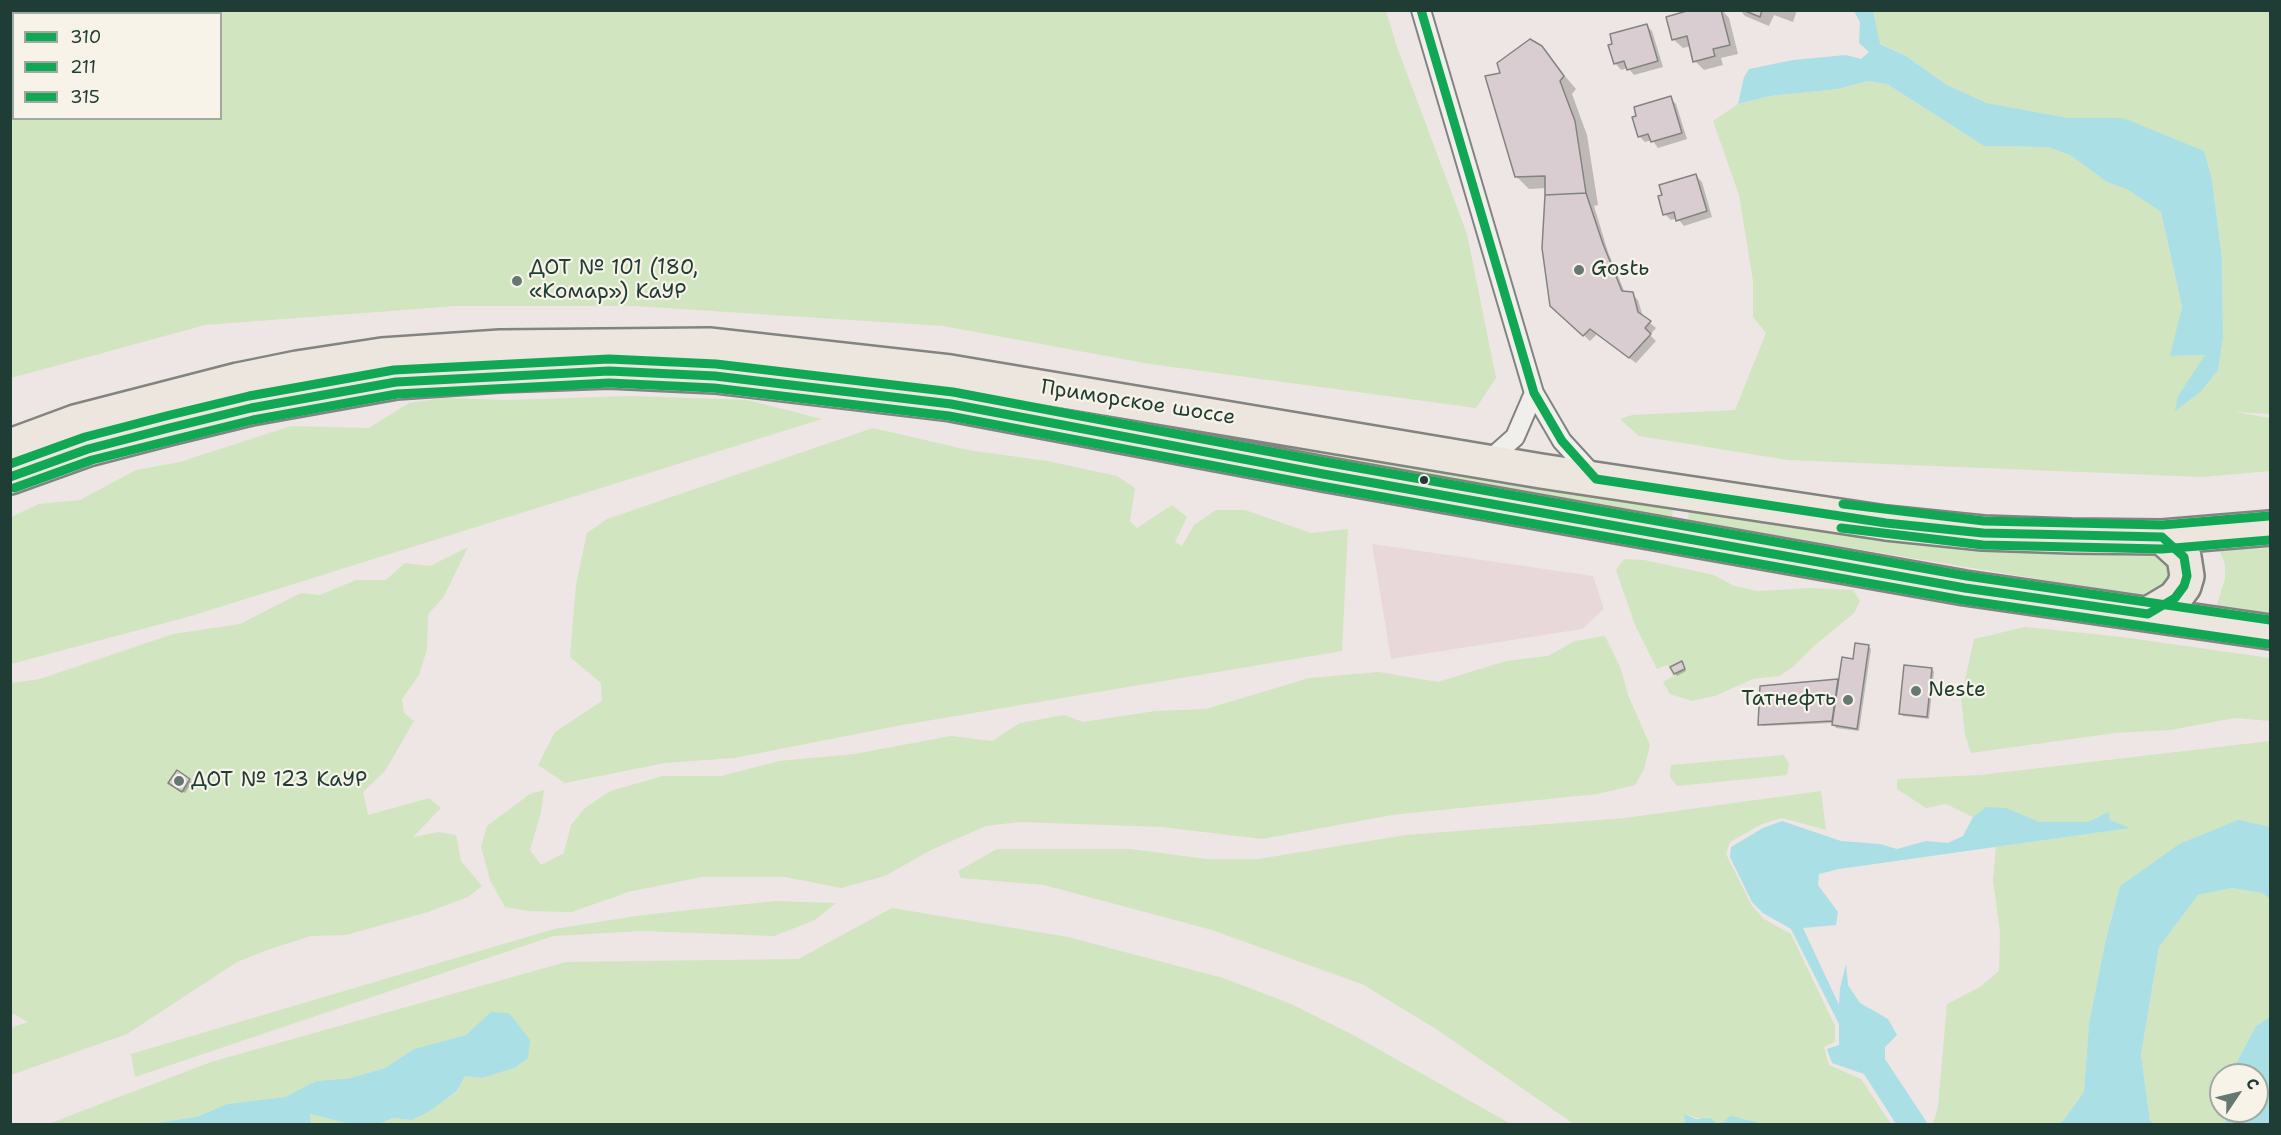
<!DOCTYPE html>
<html>
<head>
<meta charset="utf-8">
<style>
  body { margin:0 }
  #map { position:relative; width:2281px; height:1135px; overflow:hidden; background:#eee6e4; font-family:"Shantell Sans",sans-serif }
  canvas { display:block }
  .frame { position:absolute; inset:0; border:12px solid #1f3d34; pointer-events:none }
  .legend { position:absolute; left:12px; top:12px; width:210px; height:108px; box-sizing:border-box; background:#f7f3e8; border:2px solid #a1aaa0; margin:0; padding:8px 10px; list-style:none; font-size:18px; color:#1f3d34 }
  .legend li { display:flex; align-items:center; gap:12px; height:30px }
  .legend b { width:30px; border:2px solid #a1aaa0 }
  .north { position:absolute; left:2209px; top:1063px; width:60px; height:60px; box-sizing:border-box; background:#f7f3e8; border:2px solid #a1aaa0; border-radius:50%; rotate:55deg; font-size:16px; font-weight:700; line-height:24px; text-align:center; color:#1f3d34 }
  .north::after { content:''; display:block; margin:auto; width:21px; height:27px; background:#677872; clip-path:polygon(50% 0,100% 100%,50% 72%,0 100%) }
</style>
</head>
<body>
<div id="map">
<canvas width="2281" height="1135"></canvas>
<div class="frame"></div>
<ul class="legend">
<li><b style="height:8px;background:#10a855"></b>310</li>
<li><b style="height:8px;background:#10a855"></b>211</li>
<li><b style="height:8px;background:#10a855"></b>315</li>
</ul>
<div class="north">С</div>
</div>
<script>
const c = document.querySelector('canvas').getContext('2d');
c.lineJoin = 'round';
function fillPath(path, color) { c.fillStyle = color; c.fill(path, 'evenodd'); }
const shape = rows => new Path2D(rows.map(r => 'M' + r).join(''));
function stroke(path, color, width, dash) { c.strokeStyle = color; c.lineWidth = width; c.lineCap = dash ? 'butt' : 'round'; c.setLineDash(dash || []); c.stroke(path); }
function label(font, color, halo, rows, align = 'center') {
  c.font = font + ' "Shantell Sans",sans-serif'; c.lineWidth = 4.5; c.setLineDash([]); c.textBaseline = 'middle'; c.strokeStyle = halo; c.fillStyle = color; for (const [text, x, y, turn = 0] of rows) {
    c.save(); c.translate(x, y); c.rotate((+turn || 0) * Math.PI / 180); c.textAlign = isNaN(turn) ? turn : align; if (halo) c.strokeText(text, 0, 0); c.fillText(text, 0, 0); c.restore();
  }
}
const built = shape([
  [1372,544,1593,576,1604,609,1582,629,1391,659]
]);
const green = shape([
  [11,10,1386,11,1397,47,1467,234,1496,378,1476,408,1150,364,943,326,635,306,456,306,205,325,11,378],
  [14,14,220,14,220,118,14,118],
  [1873,11,2270,11,2270,414,2234,412,2270,418,2270,471,2203,477,1788,460,1639,436,1620,419,1632,415,1735,410,1766,333,1753,317,1753,281,1739,195,1713,121,1738,104,1770,96,1838,89,1867,81,1887,84,1984,146,2048,147,2070,155,2107,182,2127,188,2161,212,2182,307,2171,356,2206,355,2178,396,2218,370,2223,338,2222,259,2212,180,2123,118,2068,118,1987,103,1947,85,1906,56,1879,43],
  [631,396,747,400,822,419,191,616,11,664,11,517,39,504,80,500,136,470,180,462,291,426,369,428,409,403,443,398,508,400],
  [1084,407,1673,508,1672,519,1084,416],
  [873,428,968,450,1047,461,1117,476,1135,488,1130,521,1137,528,1172,505,1187,517,1175,542,1182,546,1194,525,1216,510,1245,510,1311,533,1348,529,1342,651,902,725,734,758,665,763,565,783,538,765,555,732,602,701,601,683,570,657,576,585,587,533,607,519],
  [1689,511,1892,539,1998,548,2124,556,2167,553,2178,574,2154,597,2135,595,1688,521],
  [2270,541,2270,617,2216,608,2225,579,2225,564,2218,547],
  [468,547,443,598,428,614,427,649,419,675,402,699,404,713,414,721,385,771,363,792,368,815,429,798,441,808,413,837,439,832,456,835,461,861,482,886,468,897,428,912,346,935,311,936,270,949,237,962,127,1034,11,1075,11,1028,28,1022,14,1014,11,1015,11,683,40,679,173,634,240,624,301,593,320,595,356,580,386,580,405,563,430,566],
  [1624,559,1644,560,1714,575,1734,586,1758,591,1810,588,1853,590,1860,601,1854,613,1814,646,1793,667,1779,676,1753,679,1715,696,1692,701,1670,694,1663,682,1673,676,1667,665,1657,669,1635,625,1616,570],
  [2025,627,2122,637,2270,658,2270,721,2235,718,2170,730,2115,733,1971,753,1965,735,1961,698,1974,639],
  [1605,636,1621,669,1628,695,1650,745,1644,769,1635,785,1597,794,1392,815,1262,839,1162,827,1019,822,986,826,929,851,885,876,841,888,785,877,702,877,628,892,572,912,528,911,505,907,490,880,481,847,487,826,530,794,544,790,541,812,530,850,541,865,564,853,571,825,585,808,610,791,663,776,721,776,779,761,854,754,951,736,992,741,1020,723,1064,715,1083,722,1155,711,1206,709,1309,678,1379,672,1438,682,1506,661,1548,656,1575,641],
  [2270,741,2270,827,2232,823,2179,844,2120,886,2105,943,2089,1023,2084,1092,2063,1121,2056,1124,1933,1124,1938,1106,1947,1004,1980,987,1999,971,2000,932,1993,881,1996,847,2128,828,2110,820,2109,813,2088,822,2039,822,1986,807,1973,817,1946,804,1926,808,1897,789,1897,779,1980,775],
  [1784,755,1789,764,1787,775,1677,786,1670,777,1671,765],
  [1821,791,1826,830,1782,818,1762,824,1730,842,1726,854,1752,906,1764,919,1791,934,1835,1026,1835,1042,1824,1047,1829,1065,1861,1079,1891,1124,1757,1124,1757,1122,1741,1118,1716,1123,1684,1114,1685,1124,1574,1124,1439,1031,1364,985,1212,930,1044,885,961,878,958,871,997,849,1131,849,1206,859,1258,859,1406,835,1625,818],
  [2232,888,2262,893,2270,899,2270,1017,2256,1026,2230,1075,2221,1075,2221,1111,2226,1124,2155,1124,2150,1121,2141,1055,2159,947,2198,895],
  [775,901,836,903,815,920,774,936,642,931,553,936,135,1077,131,1054,554,929,643,915],
  [892,908,1068,937,1223,978,1291,1004,1355,1036,1511,1124,379,1124,393,1118,411,1120,457,1092,465,1076,482,1078,514,1068,492,1012,466,1035,414,1049,385,1068,351,1078,316,1081,285,1097,227,1104,196,1117,149,1124,48,1124,211,1062,566,962,798,959],
  [309,1114,349,1124,311,1124]
]);
const water = shape([
  [1854,11,1873,11,1880,44,1906,56,1947,85,1987,103,2068,118,2123,118,2204,151,2212,180,2222,259,2223,338,2218,370,2200,392,2175,411,2178,396,2205,355,2170,356,2182,307,2161,212,2127,189,2107,182,2070,155,2048,147,1984,146,1887,84,1867,81,1838,89,1770,96,1738,104,1744,77,1749,69,1793,60,1846,55,1861,59,1869,52,1859,43,1860,22],
  [1986,807,2006,808,2039,822,2088,822,2109,812,2110,820,2130,828,1839,869,1819,874,1818,885,1838,912,1836,925,1803,928,1839,1005,1840,988,1846,964,1848,985,1860,1003,1888,1019,1897,1035,1885,1047,1885,1059,1928,1124,1896,1124,1864,1074,1832,1063,1827,1049,1839,1045,1839,1024,1791,929,1763,913,1752,902,1730,857,1731,847,1763,828,1782,821,1841,841,1880,844,1897,849,1926,841,1948,843,1963,836,1973,817],
  [2238,820,2270,827,2270,899,2262,893,2232,888,2198,895,2159,947,2141,1055,2150,1121,2155,1124,2056,1124,2063,1121,2084,1092,2089,1023,2105,943,2120,886,2179,844],
  [491,1012,509,1013,530,1040,528,1058,514,1068,482,1078,465,1076,457,1091,428,1112,411,1120,393,1118,379,1124,349,1124,310,1114,311,1124,149,1124,196,1117,227,1104,285,1097,316,1081,351,1078,385,1068,414,1049,466,1035],
  [2270,1017,2270,1124,2226,1124,2223,1111,2257,1111,2257,1075,2230,1075,2256,1026],
  [1684,1114,1696,1119,1711,1118,1716,1123,1723,1122,1731,1116,1757,1122,1757,1124,1685,1124]
]);
const shadow = shape([
  [1712,10,1722,10,1729,18,1738,54,1721,58,1723,65,1704,70,1695,61,1691,46,1683,48,1673,39],
  [1740,10,1797,10,1793,22,1774,15,1769,26,1745,16],
  [1646,25,1652,31,1663,67,1634,75,1628,68,1621,70,1615,63],
  [1541,48,1576,89,1572,94,1587,135,1598,205,1594,206,1608,252,1625,293,1632,294,1638,300,1643,317,1656,328,1650,335,1656,341,1636,363,1597,334,1590,341,1558,312,1547,188,1529,189,1516,176,1502,75],
  [1670,98,1676,104,1687,139,1658,148,1652,140,1645,142,1639,136],
  [1696,176,1702,182,1712,217,1684,226,1677,218,1671,220,1665,214],
  [1869,647,1871,649,1859,731,1836,728,1833,723,1763,726,1760,724,1761,687,1840,681,1854,660],
  [1681,663,1686,671,1677,676,1675,673],
  [1932,669,1934,672,1929,719,1903,716,1901,714],
  [189,780,192,782,185,793,173,785]
]);
const building = shape([
  [1690,10,1721,10,1730,45,1713,49,1715,56,1693,62,1687,36,1672,40,1666,17,1690,10],
  [1743,10,1762,10,1760,17,1743,10],
  [1647,24,1658,61,1627,70,1624,61,1614,64,1608,45,1612,44,1610,34,1647,24],
  [1530,39,1542,46,1564,76,1560,81,1575,121,1586,193,1545,195,1545,176,1515,177,1485,76,1500,73,1497,63,1530,39],
  [1671,96,1682,133,1651,142,1648,134,1638,137,1632,117,1636,116,1634,107,1671,96],
  [1696,174,1707,211,1676,221,1674,212,1663,215,1658,196,1662,195,1659,185,1696,174],
  [1586,193,1603,244,1622,291,1633,292,1638,312,1651,321,1645,328,1651,334,1629,358,1590,329,1583,336,1550,306,1542,248,1545,195,1586,193],
  [1855,643,1869,645,1857,729,1832,725,1842,657,1853,659,1855,643],
  [1682,661,1685,669,1674,674,1670,667,1682,661],
  [1904,665,1932,668,1927,717,1899,714,1904,665],
  [1838,679,1832,721,1758,725,1760,686,1838,679],
  [177,770,190,779,182,792,168,783,177,770]
]);
const street = shape([
  [1421,10,1534,393,1562,441,1594,476],
  [1488,461,1515,437,1534,393]
]);
const highway = shape([
  [10,446,75,422,238,380,297,368,382,355,500,347,709,345,950,372,1541,471,1886,523,1983,533,2071,536,2162,537,2270,528],
  [10,477,88,449,169,428,251,408,396,382,499,375,609,371,715,376,951,404,1323,474,1965,588,2270,632],
  [2148,614,2175,598,2184,586,2187,576,2184,557,2162,537]
]);
const bus1 = shape([
  [10,477,88,449,169,428,251,408,396,382,609,371,715,376,951,404,1323,474,1965,588,2148,614,2175,598,2184,586,2187,576,2184,557,2162,537,1983,533,1886,523,1596,479,1562,441,1534,393,1421,10]
]);
const bus2 = shape([
  [14,488,92,460,172,440,253,420,397,394,609,383,714,388,949,416,1321,486,1963,600,2268,644],
  [1841,528,1983,545,2162,549,2270,540]
]);
const bus3 = shape([
  [10,464,85,437,166,416,249,396,394,370,609,359,716,364,953,392,1325,462,1967,576,2270,620],
  [1843,504,1984,521,2162,525,2269,516]
]);
const markers = [
  [1579,270,6,"#677872"],
  [517,281,6,"#677872"],
  [1424,480,5,"#1f3d34"],
  [1916,691,6,"#677872"],
  [1848,700,6,"#677872"],
  [179,781,6,"#677872"]
];
const poiNames = [
  ["ДОТ № 101 (180,",529,269],
  ["«Комар») КаУР",529,293],
  ["Gostь",1591,270],
  ["Neste",1928,691],
  ["Татнефть",1836,700,"right"],
  ["ДОТ № 123 КаУР",191,781]
];
const streetNames = [
  ["Приморское шоссе",1138,403,9]
];
fillPath(built, '#e8d8da');
fillPath(green, '#d0e5c0');
fillPath(water, '#a9dfe5');
fillPath(shadow, '#0003');
fillPath(building, '#dacdd1');
stroke(building, '#828481', 1.5);
stroke(street, '#828481', 22);
stroke(highway, '#828481', 38);
stroke(street, '#f1efec', 18);
stroke(highway, '#ece6de', 33);
stroke(bus1, '#10a855', 9);
stroke(bus2, '#10a855', 9);
stroke(bus3, '#10a855', 9);
for (const [x, y, r, color] of markers) { const dot = new Path2D(); dot.arc(x, y, r, 0, 2 * Math.PI); c.fillStyle = color; c.fill(dot); stroke(dot, '#f7f3e8', 2); }
label('21px', '#1f3d34', '#f7f3e8', poiNames, 'left');
label('21px', '#1f3d34', '#f7f3e8', streetNames);
</script>
</body>
</html>
